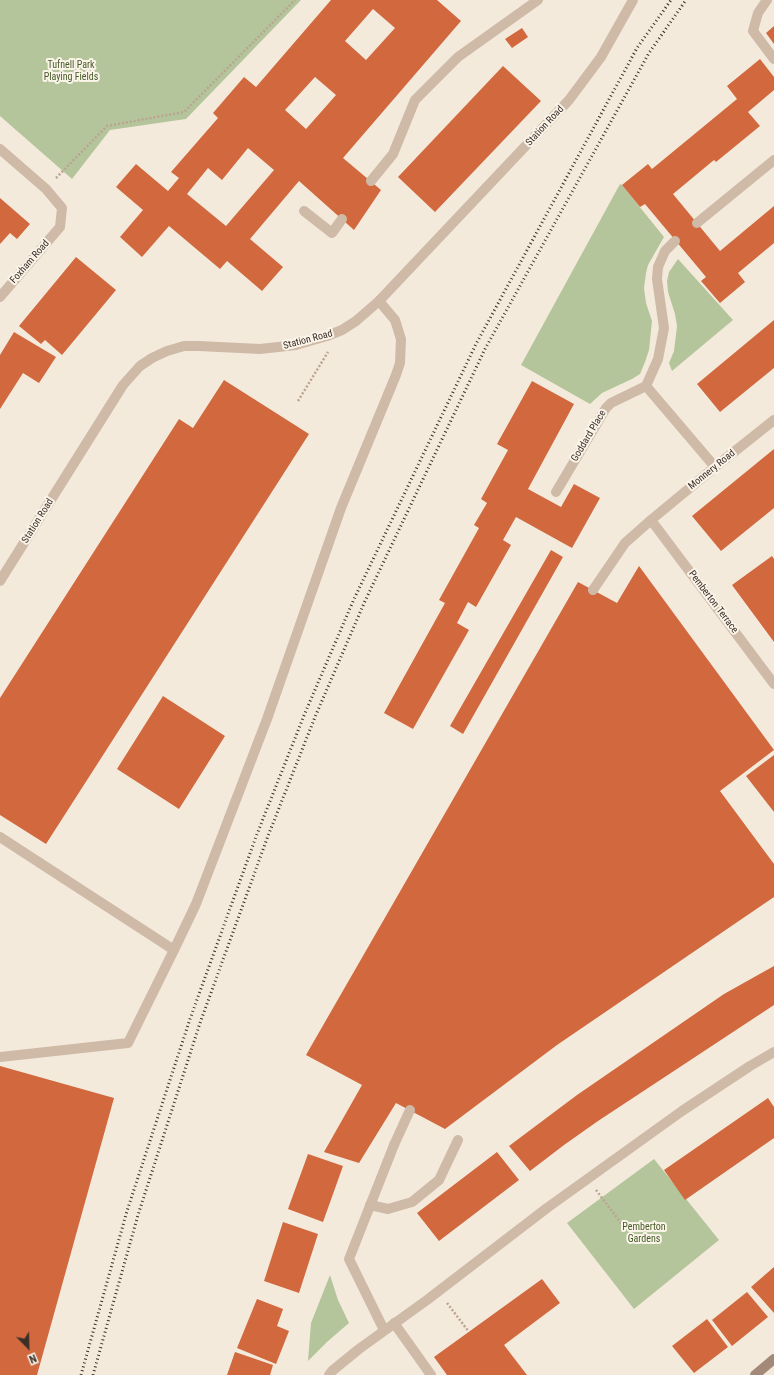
<!DOCTYPE html>
<html>
<head>
<meta charset="utf-8">
<style>
  body { margin:0 }
  #map { position:relative; width:774px; height:1375px; overflow:hidden; background:#f4eadc; font-family:"Roboto Condensed",sans-serif }
  canvas { display:block }
  .north { position:absolute; left:8px; top:1327px; width:40px; height:40px; -webkit-text-stroke:3px #fbf4e9; paint-order:stroke; rotate:157deg; font-size:11px; font-weight:700; line-height:16px; text-align:center; color:#3a2e28 }
  .north::after { content:''; display:block; margin:auto; width:14px; height:18px; background:#3a2e28; clip-path:polygon(50% 0,100% 100%,50% 72%,0 100%) }
</style>
</head>
<body>
<div id="map">
<canvas width="774" height="1375"></canvas>
<div class="north">N</div>
</div>
<script>
const c = document.querySelector('canvas').getContext('2d');
c.lineJoin = 'round';
function fillPath(path, color) { c.fillStyle = color; c.fill(path, 'evenodd'); }
const shape = rows => new Path2D(rows.map(r => 'M' + r).join(''));
function stroke(path, color, width, dash) { c.strokeStyle = color; c.lineWidth = width; c.lineCap = dash ? 'butt' : 'round'; c.setLineDash(dash || []); c.stroke(path); }
function label(font, color, halo, rows, align = 'center') {
  c.font = font + ' "Roboto Condensed",sans-serif'; c.lineWidth = 4; c.setLineDash([]); c.textBaseline = 'middle'; c.strokeStyle = halo; c.fillStyle = color; for (const [text, x, y, turn = 0] of rows) {
    c.save(); c.translate(x, y); c.rotate((+turn || 0) * Math.PI / 180); c.textAlign = isNaN(turn) ? turn : align; if (halo) c.strokeText(text, 0, 0); c.fillText(text, 0, 0); c.restore();
  }
}
const green = shape([
  [0,0,301,0,186,119,110,130,72,179,0,116],
  [620,184,622,185,664,237,648,265,646,273,644,288,646,303,652,321,649,350,645,362,640,374,632,379,602,393,590,404,521,365],
  [678,259,733,320,672,371,669,363,674,351,677,326,675,314,668,292,667,281,669,272],
  [654,1159,719,1240,634,1309,567,1223],
  [330,1275,338,1300,349,1323,328,1341,308,1361,311,1323]
]);
const building = shape([
  [331,0,437,0,461,21,343,158,381,190,354,230,299,181,250,239,283,267,262,291,227,261,220,269,169,226,142,257,120,237,143,210,116,187,136,164,168,191,179,178,171,172,218,118,213,113,244,77,256,87],
  [373,9,395,28,366,60,345,41],
  [315,77,336,95,306,129,285,110],
  [248,148,274,170,226,226,187,194,208,168,222,180],
  [774,26,774,44,766,33],
  [522,28,528,37,512,48,505,39],
  [760,59,774,77,774,90,748,112,760,126,716,162,714,160,673,194,720,251,774,206,774,243,738,273,745,282,720,303,701,281,706,277,645,204,640,207,622,185,648,164,652,169,737,99,727,86],
  [503,66,541,101,435,212,398,177],
  [0,198,30,224,17,239,10,233,0,244],
  [76,257,116,290,62,355,45,340,41,344,19,326],
  [774,320,774,368,720,412,697,384],
  [14,332,56,357,39,383,23,373,0,409,0,355],
  [224,380,309,434,46,844,0,815,0,698,179,419,193,428],
  [532,381,574,404,528,489,561,507,574,484,600,498,572,548,516,517,503,540,511,545,476,607,468,602,457,623,469,630,413,729,384,713,445,603,439,600,479,528,474,525,487,503,481,499,508,450,497,444],
  [774,449,774,508,721,551,692,516],
  [551,550,563,557,463,734,450,726],
  [772,556,774,559,774,642,732,585],
  [639,566,774,750,720,791,774,864,774,897,557,1045,445,1129,396,1103,359,1163,324,1152,362,1085,306,1055,578,582,617,603],
  [163,696,225,736,179,809,117,769],
  [774,755,774,812,746,776],
  [774,966,774,1005,598,1121,564,1145,530,1171,509,1146,577,1095,724,994],
  [0,1066,114,1098,37,1375,0,1375],
  [768,1098,774,1107,774,1138,685,1200,664,1170],
  [497,1152,519,1180,439,1241,417,1213],
  [308,1154,343,1166,323,1222,288,1209],
  [283,1222,318,1234,299,1293,264,1281],
  [774,1267,774,1313,751,1287],
  [542,1279,560,1303,504,1345,527,1375,447,1375,434,1357],
  [747,1292,768,1317,732,1346,712,1320],
  [257,1299,283,1309,277,1326,289,1331,276,1364,237,1348],
  [707,1319,728,1347,694,1373,672,1346],
  [235,1352,273,1365,270,1375,227,1375]
]);
const path = shape([
  [56,178,107,126,184,112,295,0],
  [298,401,328,352],
  [596,1190,624,1227],
  [447,1303,469,1332]
]);
const lane = shape([
  [767,0,758,13,753,31,774,59],
  [371,181,393,154,415,100,458,57,538,0],
  [304,211,332,233,342,219],
  [697,223,774,160],
  [646,386,658,359,664,328,657,279,658,267,665,251,675,241],
  [593,590,625,543,651,520],
  [174,950,196,904,267,719,341,508,396,375,400,363,401,339,395,320,379,301],
  [0,1057,128,1043,174,950,40,863],
  [394,1145,410,1110],
  [370,1205,388,1209,412,1202,439,1180,458,1140],
  [394,1323,431,1375]
]);
const street = shape([
  [0,149,46,189,62,208,60,227,0,297],
  [774,420,715,467,651,520,774,684],
  [556,492,606,408,611,403,646,386,715,467],
  [0,581,123,385,140,366,152,358,167,351,184,346,199,346,260,349,296,345,327,336,342,330,356,321,379,301,569,100,601,57,633,0],
  [0,837,40,863],
  [384,1330,349,1259,394,1145],
  [329,1375,332,1371,359,1349,427,1300,547,1208,682,1111,750,1066,774,1052]
]);
const secondary = shape([
  [755,1375,774,1359]
]);
const rail = shape([
  [81,1375,127,1211,190,1019,257,834,305,713,354,599,476,344,637,48,671,0],
  [93,1375,138,1215,200,1023,268,836,315,717,365,601,485,349,649,53,686,0]
]);
const parkNames = [
  ["Tufnell Park",71,65],
  ["Playing Fields",71,77],
  ["Pemberton",644,1227],
  ["Gardens",644,1239]
];
const streetNames = [
  ["Station Road",545,126,-47],
  ["Foxham Road",30,262,-49],
  ["Station Road",308,340,-15],
  ["Goddard Place",589,436,-59],
  ["Monnery Road",712,470,-39],
  ["Station Road",38,521,-58],
  ["Pemberton Terrace",713,602,53]
];
fillPath(green, '#b5c59b');
fillPath(building, '#d1683e');
stroke(path, '#baa491', 2.5, [2, 2]);
stroke(lane, '#cebaa7', 10);
stroke(street, '#cebaa7', 10);
stroke(secondary, '#a28978', 10);
stroke(rail, '#3a2e28', 3, [1, 3]);
label('10px', '#465b29', '#fbf4e9', parkNames);
label('10px', '#3a2e28', '#fbf4e9', streetNames);
</script>
</body>
</html>
